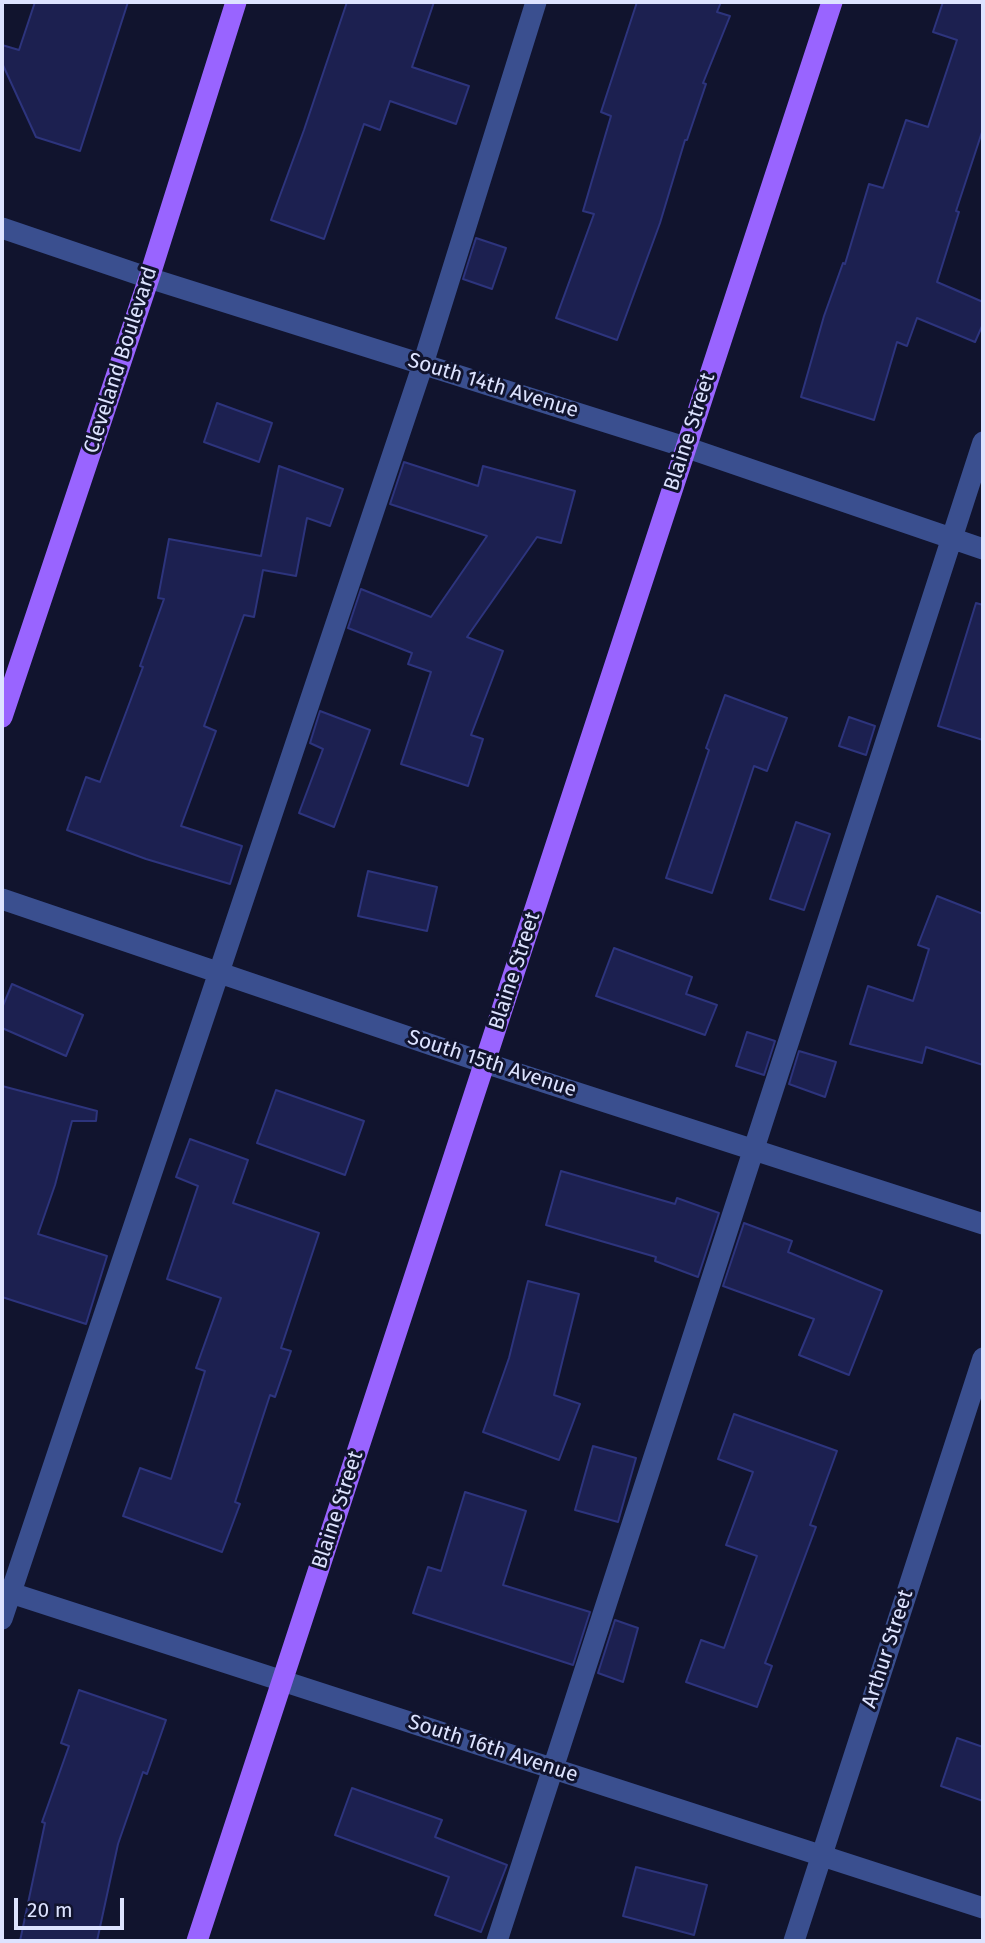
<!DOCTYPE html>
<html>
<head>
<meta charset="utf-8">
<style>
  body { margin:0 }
  #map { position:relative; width:985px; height:1943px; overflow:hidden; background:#11142e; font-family:"Fira Sans",sans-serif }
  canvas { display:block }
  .frame { position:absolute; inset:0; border:4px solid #dde3ff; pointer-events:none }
  .scale { position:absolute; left:14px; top:1898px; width:110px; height:32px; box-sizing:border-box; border:4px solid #dde3ff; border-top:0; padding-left:9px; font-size:21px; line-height:24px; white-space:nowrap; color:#dde3ff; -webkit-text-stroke:5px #11142e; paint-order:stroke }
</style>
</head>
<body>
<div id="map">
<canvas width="985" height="1943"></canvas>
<div class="frame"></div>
<div class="scale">20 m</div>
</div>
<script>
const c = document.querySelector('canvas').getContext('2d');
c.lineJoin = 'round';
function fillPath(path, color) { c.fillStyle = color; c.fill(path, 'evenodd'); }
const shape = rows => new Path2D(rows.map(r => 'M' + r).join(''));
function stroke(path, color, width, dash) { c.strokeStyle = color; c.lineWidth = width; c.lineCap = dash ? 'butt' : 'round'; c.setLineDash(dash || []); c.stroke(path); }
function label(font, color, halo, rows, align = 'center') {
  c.font = font + ' "Fira Sans",sans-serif'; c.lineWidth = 6; c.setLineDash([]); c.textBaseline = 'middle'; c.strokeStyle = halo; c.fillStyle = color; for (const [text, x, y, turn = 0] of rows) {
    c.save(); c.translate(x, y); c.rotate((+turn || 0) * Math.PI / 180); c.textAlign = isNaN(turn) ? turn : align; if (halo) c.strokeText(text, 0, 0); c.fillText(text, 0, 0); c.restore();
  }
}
const building = shape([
  [35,2,128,2,80,151,36,137,2,63,2,45,19,50,35,2],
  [347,2,434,2,412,67,469,86,456,124,390,101,380,130,364,124,324,239,271,220,304,130,347,2],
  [637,2,721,2,717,12,730,16,703,83,706,84,687,140,685,140,660,223,617,340,556,318,594,214,583,211,611,116,601,112,637,2],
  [943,2,983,2,983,129,956,211,959,212,937,282,983,302,983,324,975,342,917,318,907,346,897,342,874,420,801,397,824,316,843,263,845,264,869,184,883,188,906,120,928,127,957,40,933,32,943,2],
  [476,238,506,248,492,289,463,279,476,238],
  [217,403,272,423,259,462,204,442,217,403],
  [404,462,478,486,483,466,575,491,561,543,537,537,467,637,503,651,471,735,483,739,468,786,401,764,431,672,408,664,412,653,348,628,361,589,431,617,487,536,390,504,404,462],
  [279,466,343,489,330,526,307,518,296,576,263,570,254,617,244,615,204,726,216,731,181,826,242,846,230,884,146,859,67,830,86,777,100,782,143,667,140,666,164,599,158,598,169,539,261,556,279,466],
  [976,603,983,605,983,740,938,726,976,603],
  [725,695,787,718,767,771,754,766,712,893,666,878,709,750,706,748,725,695],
  [320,711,370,730,334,827,299,813,323,749,310,743,320,711],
  [849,717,875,726,866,755,839,746,849,717],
  [796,822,830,834,804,910,770,899,796,822],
  [368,871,437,887,427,931,358,916,368,871],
  [937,896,983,914,983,1065,926,1047,922,1063,850,1044,868,986,913,1001,929,949,918,945,937,896],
  [614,948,692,977,686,994,717,1005,705,1035,596,996,614,948],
  [12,984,83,1015,66,1056,2,1028,2,1008,12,984],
  [747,1032,775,1041,764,1075,736,1066,747,1032],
  [799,1051,836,1062,825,1097,789,1084,799,1051],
  [2,1086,97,1111,96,1121,72,1121,55,1185,38,1234,107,1256,86,1324,2,1297,2,1086],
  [276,1090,364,1121,345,1175,257,1143,276,1090],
  [190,1139,248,1160,233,1203,319,1233,281,1348,291,1351,275,1397,270,1395,235,1502,240,1504,222,1552,123,1516,140,1468,171,1479,205,1371,196,1368,221,1298,167,1279,198,1186,176,1177,190,1139],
  [561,1171,675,1204,677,1198,719,1213,698,1277,655,1261,656,1257,546,1225,561,1171],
  [744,1223,792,1241,788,1252,882,1291,849,1375,799,1355,814,1319,723,1286,744,1223],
  [528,1281,579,1294,554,1395,580,1404,559,1460,483,1432,509,1358,528,1281],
  [734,1414,837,1451,810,1525,816,1527,765,1663,772,1666,757,1707,686,1682,701,1640,724,1648,757,1556,726,1545,753,1472,718,1459,734,1414],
  [593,1446,636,1458,618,1522,575,1510,593,1446],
  [465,1492,526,1511,503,1585,590,1612,573,1665,413,1613,428,1567,441,1571,465,1492],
  [615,1620,638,1628,623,1682,598,1673,615,1620],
  [79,1690,166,1720,147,1774,143,1772,118,1844,97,1941,20,1941,45,1823,42,1822,69,1746,61,1743,79,1690],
  [957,1738,983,1747,983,1801,941,1786,957,1738],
  [352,1788,442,1820,435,1837,507,1865,481,1932,435,1915,449,1877,335,1835,352,1788],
  [636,1867,707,1885,694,1935,623,1916,636,1867]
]);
const minor = shape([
  [2,228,149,278,685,447,983,549],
  [2,899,485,1063,983,1224],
  [2,1590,983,1908],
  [2,1619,423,364,536,2],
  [497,1941,983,442],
  [794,1941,983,1358]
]);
const major = shape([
  [2,717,149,278,236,2],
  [197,1941,832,2]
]);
const streetNames = [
  ["Cleveland Boulevard",121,360,-72],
  ["South 14th Avenue",493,386,17],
  ["Blaine Street",690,432,-72],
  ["Blaine Street",515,971,-72],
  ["South 15th Avenue",492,1064,18],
  ["Blaine Street",338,1510,-72],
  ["Arthur Street",888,1649,-72],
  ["South 16th Avenue",493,1749,18]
];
fillPath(building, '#1c2050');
stroke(building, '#2d347d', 2);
stroke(minor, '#3a4f8f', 21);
stroke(major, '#9964ff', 21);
label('21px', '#dde3ff', '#11142e', streetNames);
</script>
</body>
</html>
